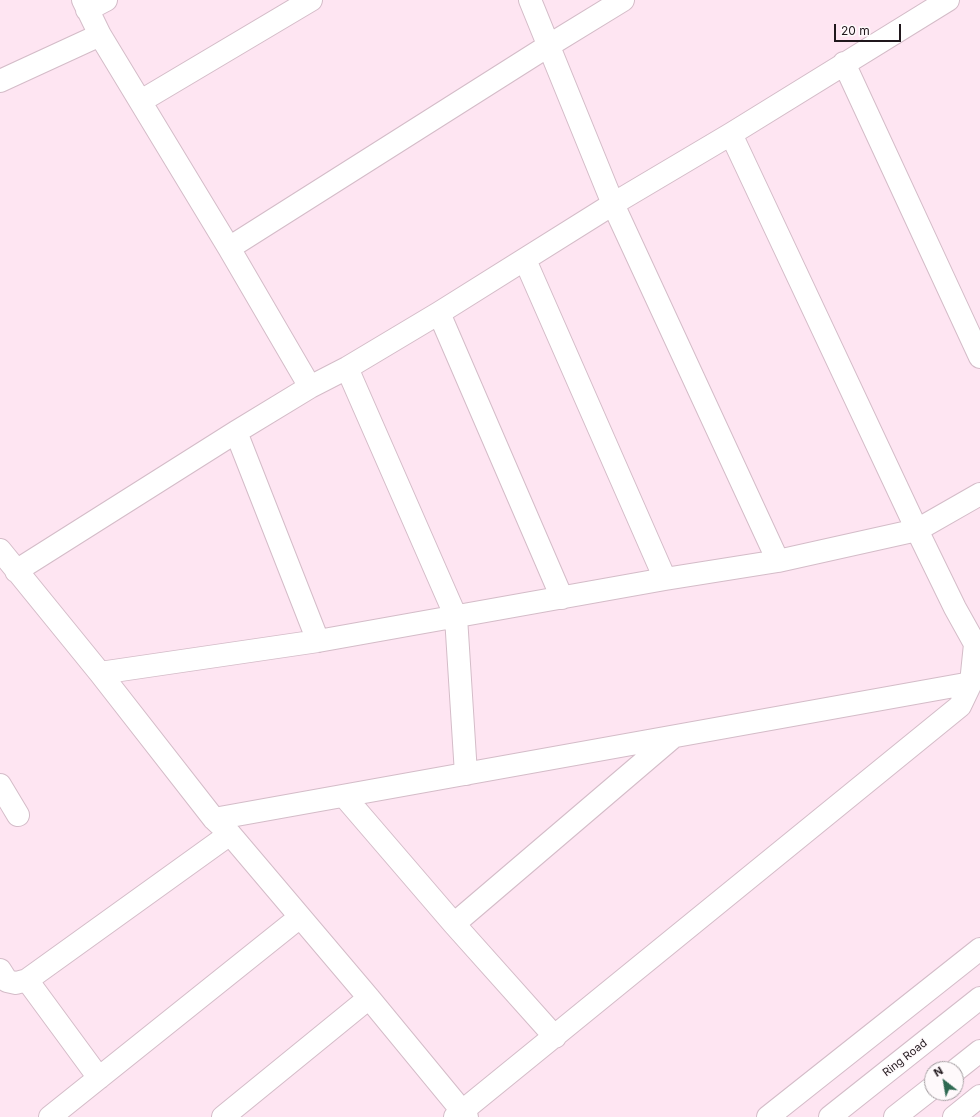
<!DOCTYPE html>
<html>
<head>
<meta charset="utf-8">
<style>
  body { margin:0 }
  #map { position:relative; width:980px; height:1117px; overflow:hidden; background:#fee5f2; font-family:Inter,sans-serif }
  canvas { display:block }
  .north { position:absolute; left:924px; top:1061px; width:40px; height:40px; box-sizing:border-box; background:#fef9fb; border:1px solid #a59fa2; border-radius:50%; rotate:329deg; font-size:11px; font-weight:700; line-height:16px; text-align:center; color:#20171c }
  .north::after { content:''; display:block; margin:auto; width:14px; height:18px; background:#2e6952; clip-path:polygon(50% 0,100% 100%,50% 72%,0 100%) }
  .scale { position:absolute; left:834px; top:24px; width:67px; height:18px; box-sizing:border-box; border:2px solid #20171c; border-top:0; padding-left:5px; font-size:12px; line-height:14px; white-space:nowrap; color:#20171c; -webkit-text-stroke:3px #fef9fb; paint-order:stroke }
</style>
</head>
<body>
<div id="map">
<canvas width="980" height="1117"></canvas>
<div class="north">N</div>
<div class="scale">20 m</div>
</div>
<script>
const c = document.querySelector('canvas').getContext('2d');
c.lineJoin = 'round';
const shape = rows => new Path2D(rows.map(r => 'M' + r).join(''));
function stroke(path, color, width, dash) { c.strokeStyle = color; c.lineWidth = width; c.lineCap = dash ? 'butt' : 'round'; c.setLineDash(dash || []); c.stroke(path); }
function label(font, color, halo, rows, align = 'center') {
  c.font = font + ' Inter,sans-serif'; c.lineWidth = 3; c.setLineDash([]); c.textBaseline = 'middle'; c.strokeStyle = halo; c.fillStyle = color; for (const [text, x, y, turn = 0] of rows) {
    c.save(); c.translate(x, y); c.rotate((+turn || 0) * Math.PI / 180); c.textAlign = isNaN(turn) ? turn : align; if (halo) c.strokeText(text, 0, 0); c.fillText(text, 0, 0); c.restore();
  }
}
const minor = shape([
  [83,0,100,35,229,248,310,387],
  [530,0,613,204,778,561],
  [87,10,106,0],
  [844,63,980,357],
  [0,81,100,35],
  [141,101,311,0],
  [229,248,548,46,623,0],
  [525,260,665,579],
  [439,313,562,598],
  [347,368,456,617,466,774],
  [236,432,318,641],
  [0,550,100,673,214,819,230,834,369,998,467,1117],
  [16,571,236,432,310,387,347,368,439,313,613,204,731,134,948,0],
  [100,673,318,641,665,579,778,561,917,530,980,494],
  [0,785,18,815],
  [344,796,454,924,555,1037],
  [214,819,971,683],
  [454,924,672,738],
  [0,970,7,981,16,983,27,980,230,834],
  [27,980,99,1078],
  [50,1117,300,917],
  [223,1117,369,998],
  [455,1117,960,706,971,683,975,644,955,608,917,530,731,134]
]);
const tertiary = shape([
  [768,1117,980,949],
  [954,1117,980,1096]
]);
const trunk = shape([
  [956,1070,980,1051],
  [830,1117,980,998],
  [895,1117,932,1088]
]);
const streetNames = [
  ["Ring Road",905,1058,-38]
];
stroke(minor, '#d4bcc8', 24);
stroke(tertiary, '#d4bcc8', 24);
stroke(trunk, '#d4bcc8', 24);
stroke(minor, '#fff', 22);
stroke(tertiary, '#fff', 22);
stroke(trunk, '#fff', 22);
label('11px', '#20171c', '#fef9fb', streetNames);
</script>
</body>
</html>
